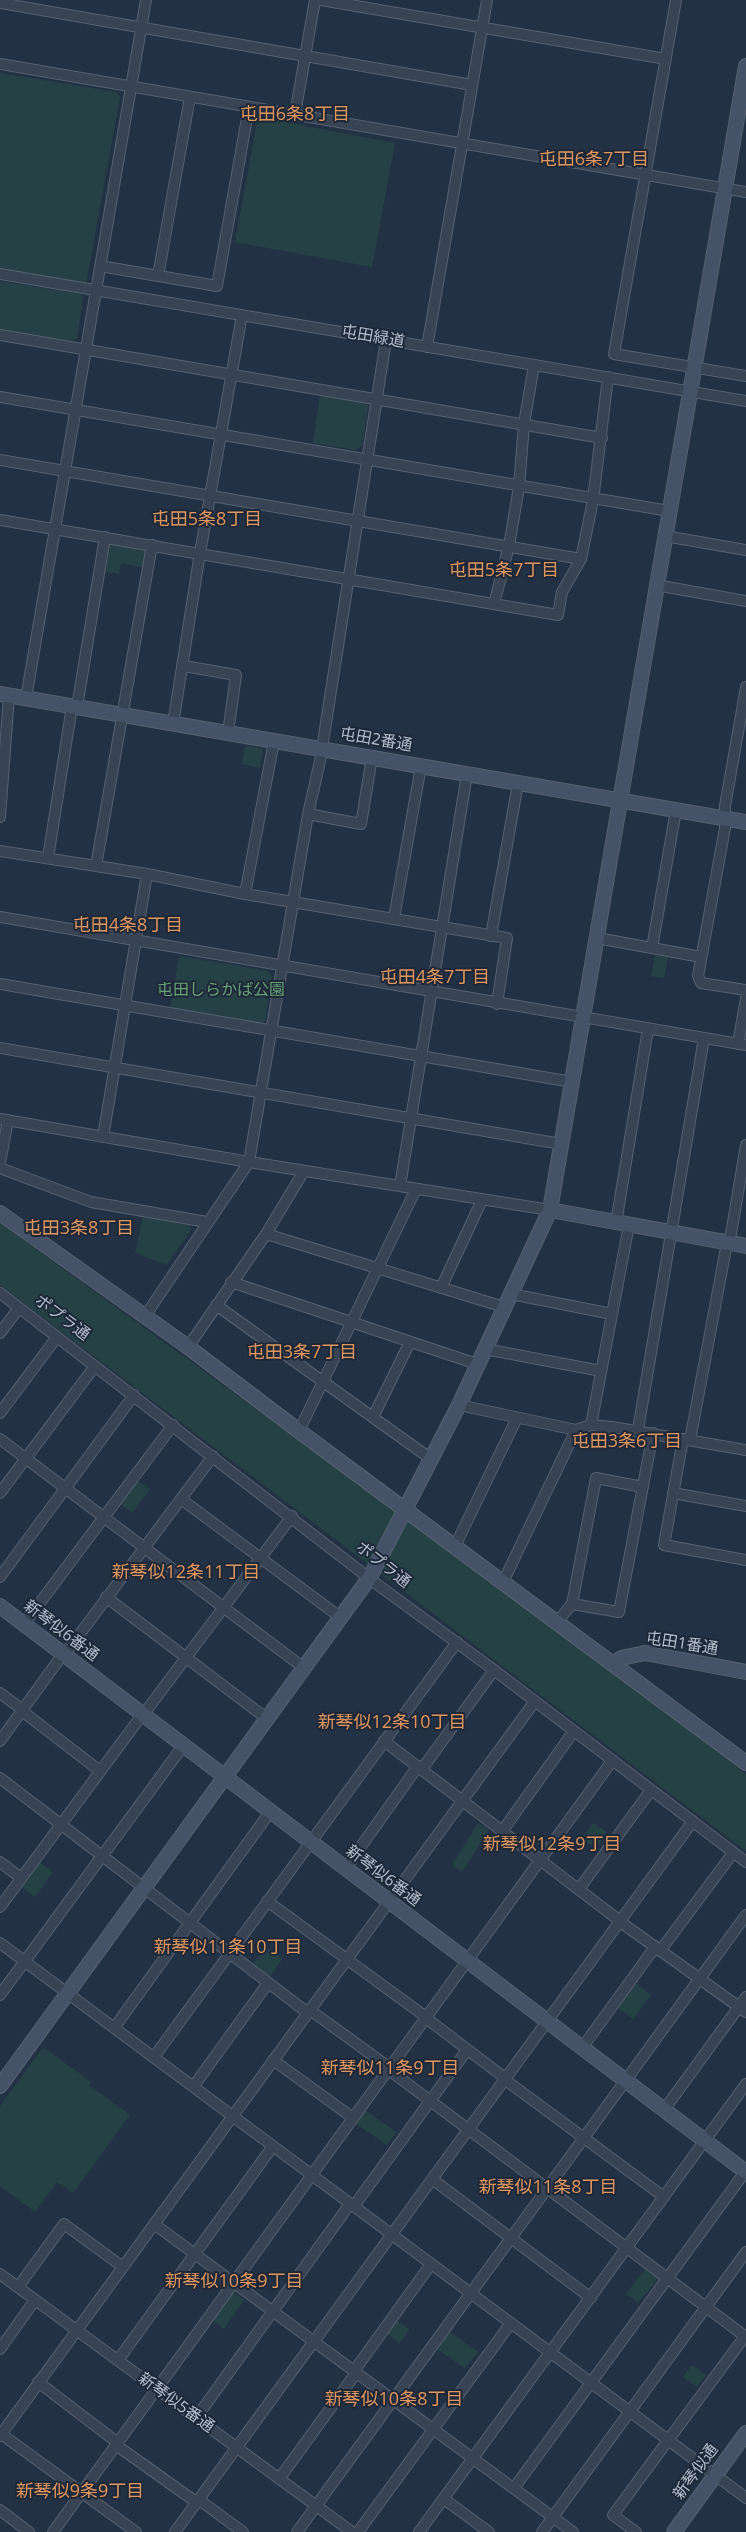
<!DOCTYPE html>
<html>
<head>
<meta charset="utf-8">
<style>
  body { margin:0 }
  canvas { display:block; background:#233144 }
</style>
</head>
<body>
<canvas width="746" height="2532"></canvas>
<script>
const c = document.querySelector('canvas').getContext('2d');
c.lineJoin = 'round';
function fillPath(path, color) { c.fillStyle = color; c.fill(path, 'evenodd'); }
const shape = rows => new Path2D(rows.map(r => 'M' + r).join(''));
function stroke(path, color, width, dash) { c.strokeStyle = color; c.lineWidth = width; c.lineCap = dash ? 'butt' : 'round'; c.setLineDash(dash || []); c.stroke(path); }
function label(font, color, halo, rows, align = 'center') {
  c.font = font + ' "Open Sans","Noto Sans JP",sans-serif'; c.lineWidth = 4; c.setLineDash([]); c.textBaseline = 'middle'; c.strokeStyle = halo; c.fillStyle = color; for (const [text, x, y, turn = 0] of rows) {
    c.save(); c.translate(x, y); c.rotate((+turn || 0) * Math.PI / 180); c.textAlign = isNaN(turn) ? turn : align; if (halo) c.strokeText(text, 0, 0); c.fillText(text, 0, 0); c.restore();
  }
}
const green = shape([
  [0,73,116,92,120,97,86,284,0,269],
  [258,117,395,143,372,267,235,242],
  [0,281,80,294,83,297,77,339,71,341,0,329],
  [320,395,365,402,368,406,362,446,355,450,313,443],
  [110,539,149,547,145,568,121,563,119,574,103,571],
  [245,745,263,749,260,768,242,764],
  [655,955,668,957,664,978,651,976],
  [179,956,268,971,272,977,265,1021,261,1023,170,1008],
  [143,1217,190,1225,191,1230,167,1265,135,1253],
  [0,1223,461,1558,746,1774,746,1851,0,1285],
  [135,1480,150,1489,132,1513,118,1502],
  [478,1823,489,1830,462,1872,452,1865],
  [593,1823,607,1832,596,1848,582,1839],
  [37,1860,53,1872,35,1897,19,1885],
  [266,1947,282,1959,269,1978,252,1965],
  [634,1982,651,1995,633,2019,615,2006],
  [43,2047,91,2082,89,2085,130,2115,73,2193,57,2182,35,2212,0,2186,0,2106],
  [365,2110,396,2132,387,2145,355,2123],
  [645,2269,658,2279,638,2303,626,2294],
  [232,2291,244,2300,224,2329,211,2319],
  [394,2319,410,2329,400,2343,385,2333],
  [449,2331,478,2352,465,2368,437,2349],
  [692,2365,706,2375,697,2387,683,2377]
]);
const street = shape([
  [321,0,666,59],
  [676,0,614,354,746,376],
  [0,3,472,85],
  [0,64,746,192],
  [295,114,315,0],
  [100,266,217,286,249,107],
  [0,274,746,401],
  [158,276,190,97],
  [0,335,602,438],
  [427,347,487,0],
  [0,397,669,511],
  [0,460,581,559],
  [0,520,558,615,562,592,581,559,593,500,608,377],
  [665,536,746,550],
  [656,585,746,601],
  [494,604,509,546,519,487,524,424,534,365],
  [184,666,236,675,228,733],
  [746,687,725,806,725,828,698,976,701,983,746,990],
  [26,698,146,0],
  [77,707,105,537],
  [173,724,200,553,242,315],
  [308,814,361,824,372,757],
  [0,817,9,695],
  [0,851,147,874,245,894,507,938,497,1004],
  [48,858,72,706],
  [96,866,152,545],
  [245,894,274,741],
  [0,917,746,1045],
  [394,918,421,766],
  [491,936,518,783],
  [597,938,652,948,676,810],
  [652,948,701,957],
  [0,984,572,1082],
  [738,1044,746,998],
  [0,1048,561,1144],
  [0,1119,249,1162,550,1210],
  [103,1137,147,874],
  [0,1163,8,1120],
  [0,1168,91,1202,207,1222],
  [400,1186,467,774],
  [616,1223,648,1029],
  [266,1234,504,1307],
  [231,1282,477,1364],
  [441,1288,482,1200],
  [0,1293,378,1585,494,1670,746,1862],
  [511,1294,612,1314],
  [216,1305,431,1459],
  [145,1316,249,1162,308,814,320,761,386,340],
  [0,1333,19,1308],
  [188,1347,266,1234,304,1171],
  [485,1349,601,1371],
  [459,1405,576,1430,591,1425,612,1427,746,1450],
  [0,1413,57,1337],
  [373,1417,410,1342],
  [591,1425,629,1225],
  [638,1430,704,1038],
  [299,1431,416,1189],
  [0,1439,304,1668],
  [683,1439,664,1545,746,1560],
  [690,1440,727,1243,731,1234,746,1145],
  [0,1493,95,1366],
  [673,1493,746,1506],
  [181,1499,340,1617],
  [455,1546,517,1418],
  [0,1577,134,1395],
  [503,1582,576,1430],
  [106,1597,266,1718],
  [572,1604,619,1612,653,1433],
  [557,1622,572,1604,596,1478,643,1487],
  [24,1624,173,1425],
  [64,1655,213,1456],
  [0,1693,23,1710],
  [22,1711,100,1771],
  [143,1715,292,1516],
  [0,1741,63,1654],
  [384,1741,620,1921],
  [422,1769,494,1670],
  [0,1778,308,2013],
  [503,1830,574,1731],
  [0,1862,21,1878],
  [345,1869,418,1766],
  [579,1889,651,1790],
  [267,1901,426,2017],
  [0,1907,142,1715],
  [619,1921,746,2012],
  [0,1943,746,2498],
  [660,1951,733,1853],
  [0,1995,183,1746],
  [310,2010,390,2068],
  [426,2018,505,2078],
  [114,2028,270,1812],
  [582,2048,655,1947],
  [154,2057,457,1642],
  [273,2060,353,2118],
  [389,2070,746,2337],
  [504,2079,664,2197],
  [193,2087,268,1983],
  [664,2110,746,1997],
  [432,2179,591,2298],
  [354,2206,467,2050],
  [154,2224,573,2532],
  [0,2274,352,2532],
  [18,2287,64,2224,123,2267],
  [0,2349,35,2300],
  [118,2360,273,2146],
  [354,2371,431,2264],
  [38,2382,118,2443],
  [196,2418,350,2204],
  [0,2433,136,2532],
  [0,2436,535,1701],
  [116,2445,196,2502],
  [279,2479,356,2373],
  [514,2488,745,2172],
  [198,2499,243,2532],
  [444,2499,489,2532],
  [0,2510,29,2532],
  [53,2532,612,1761],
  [175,2532,693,1821],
  [297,2532,746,1915],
  [358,2532,511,2323],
  [419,2532,746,2084],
  [542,2532,746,2252],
  [636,2532,613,2515,745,2336]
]);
const secondary = shape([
  [0,694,746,822],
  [550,1210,746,1246],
  [0,1213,188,1347,299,1431,746,1763],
  [0,1606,746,2172],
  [615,1665,621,1658,645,1653,746,1672],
  [0,2086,370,1577,459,1405,550,1210,746,66],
  [674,2532,746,2433]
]);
const streetNames = [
  ["屯田緑道",373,337,10],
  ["屯田2番通",376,740,10],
  ["ポプラ通",62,1318,37],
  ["ポプラ通",383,1565,38],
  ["新琴似6番通",61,1631,37],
  ["屯田1番通",682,1644,9],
  ["新琴似6番通",383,1876,37],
  ["新琴似5番通",176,2403,36],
  ["新琴似通",696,2472,-54]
];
const parkNames = [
  ["屯田しらかば公園",221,990]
];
const neighbourhoodNames = [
  ["屯田6条8丁目",295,115],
  ["屯田6条7丁目",594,160],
  ["屯田5条8丁目",207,520],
  ["屯田5条7丁目",504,571],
  ["屯田4条8丁目",128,926],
  ["屯田4条7丁目",435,978],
  ["屯田3条8丁目",79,1229],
  ["屯田3条7丁目",302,1353],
  ["屯田3条6丁目",627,1442],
  ["新琴似12条11丁目",186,1573],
  ["新琴似12条10丁目",392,1723],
  ["新琴似12条9丁目",552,1845],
  ["新琴似11条10丁目",228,1948],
  ["新琴似11条9丁目",390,2069],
  ["新琴似11条8丁目",548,2188],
  ["新琴似10条9丁目",234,2282],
  ["新琴似10条8丁目",394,2400],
  ["新琴似9条9丁目",80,2492]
];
fillPath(green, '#264145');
stroke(street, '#566171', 12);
stroke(secondary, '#566171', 16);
stroke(street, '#384353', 10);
stroke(secondary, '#465267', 14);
label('16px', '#b5bfcd', '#1d2839', streetNames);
label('16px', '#6aa176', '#1d2839', parkNames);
label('18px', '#e1965d', '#1d2839', neighbourhoodNames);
</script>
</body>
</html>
